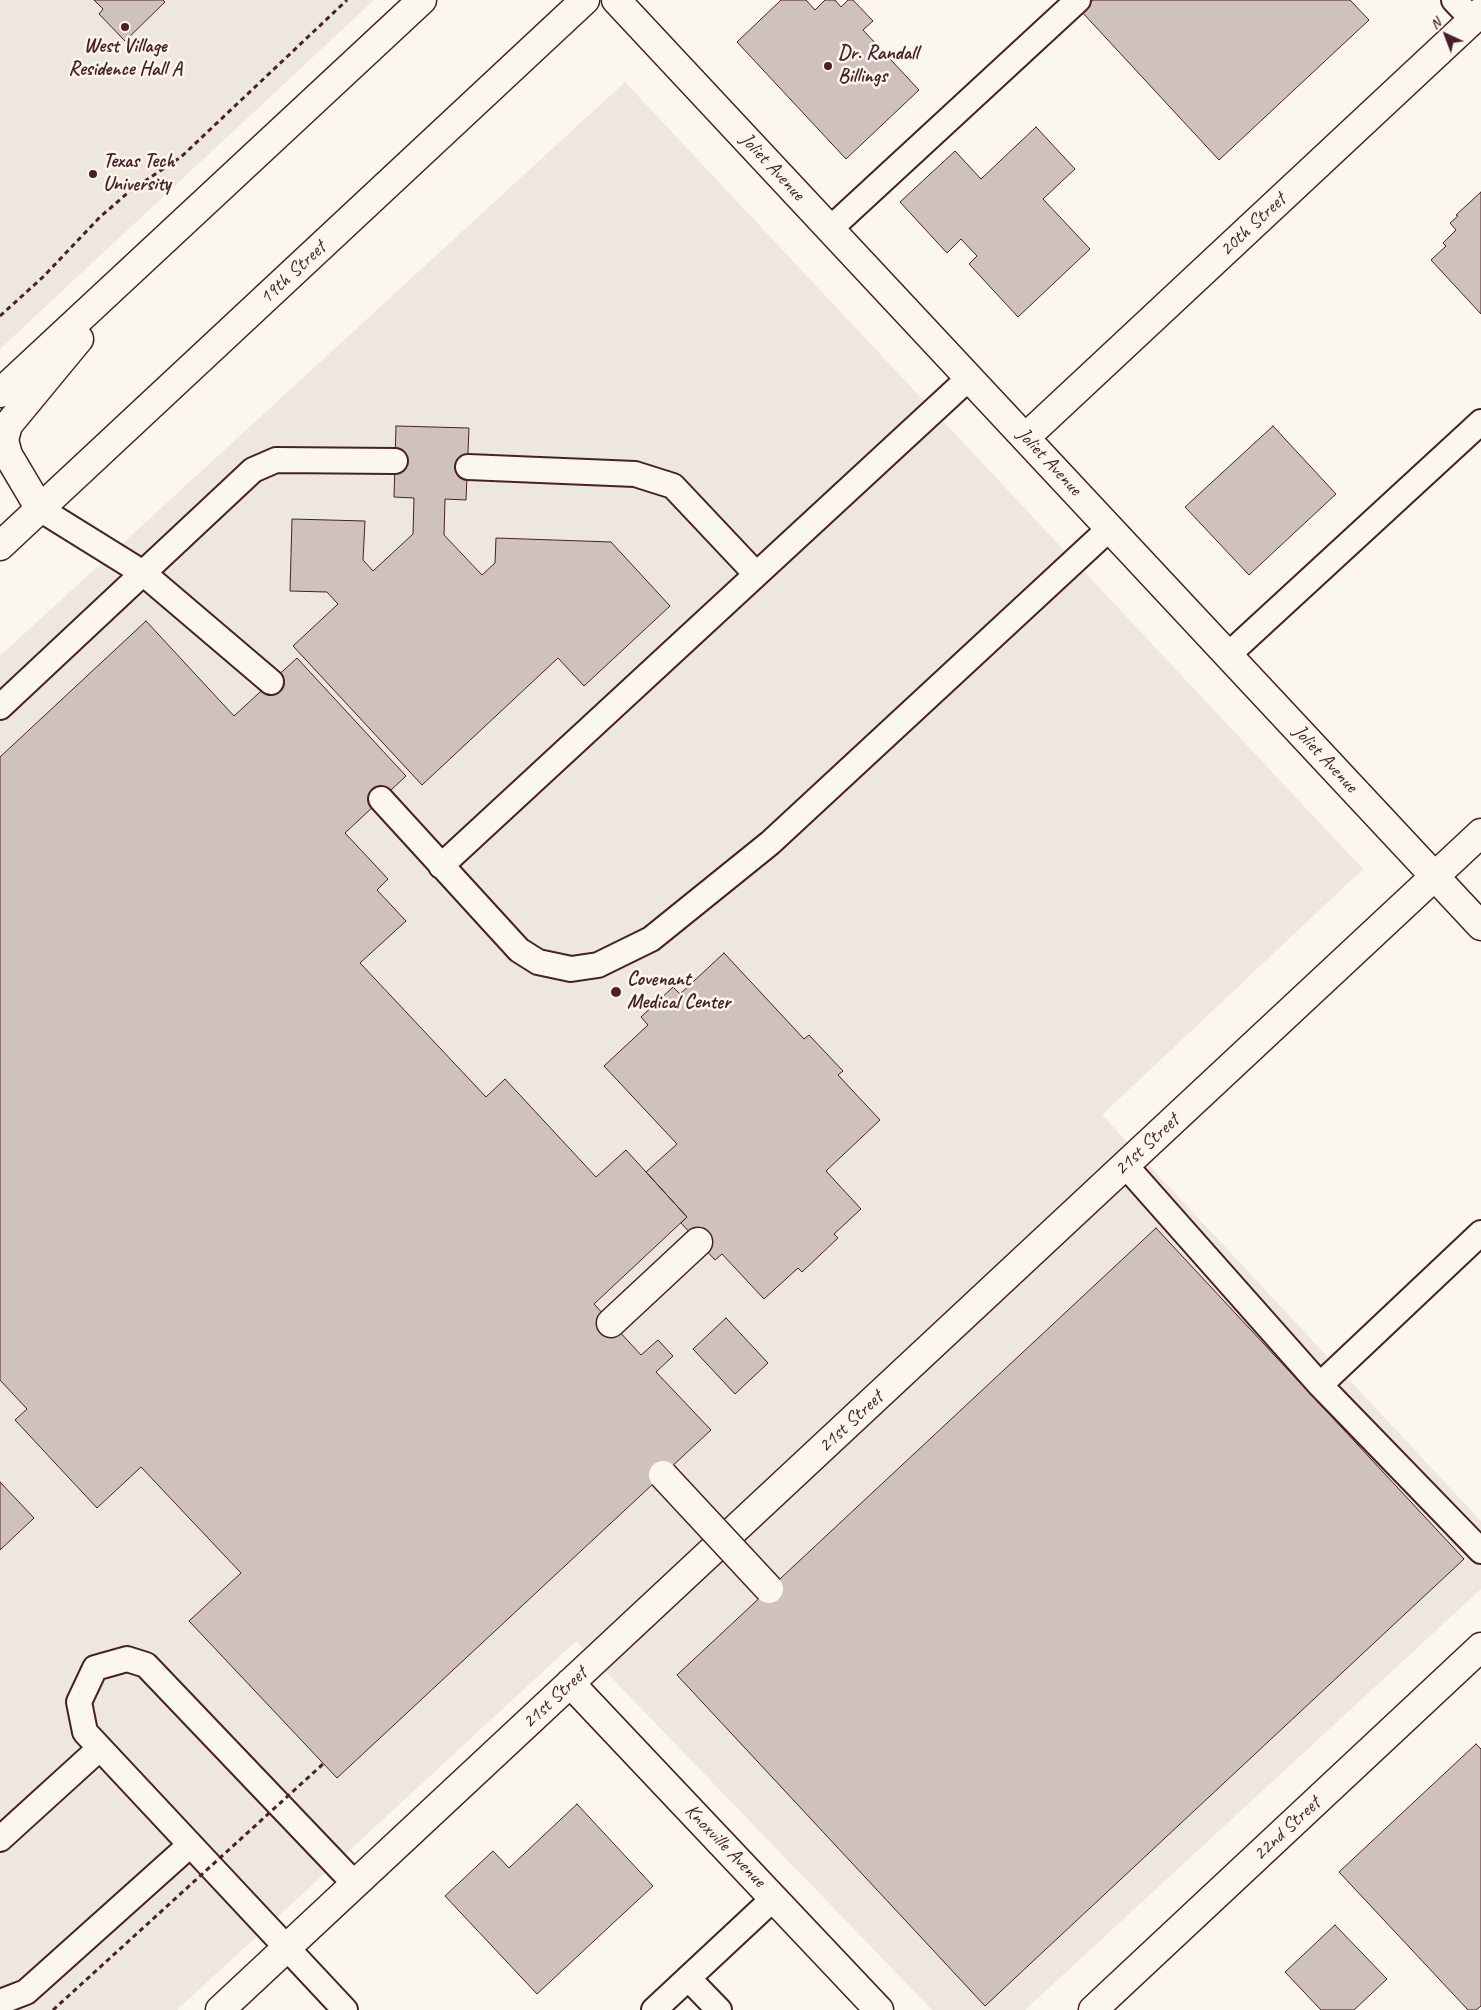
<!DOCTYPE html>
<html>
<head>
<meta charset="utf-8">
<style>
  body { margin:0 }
  #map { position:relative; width:1481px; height:2010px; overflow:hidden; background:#fbf7ec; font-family:Caveat,sans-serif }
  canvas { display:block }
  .north { position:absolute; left:1421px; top:10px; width:50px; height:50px; -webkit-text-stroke:4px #fbf7ec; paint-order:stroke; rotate:317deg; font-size:14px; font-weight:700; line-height:20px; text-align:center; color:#4a1f2b }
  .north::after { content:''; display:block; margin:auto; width:18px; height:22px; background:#4a1f2b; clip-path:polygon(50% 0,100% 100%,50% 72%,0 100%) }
</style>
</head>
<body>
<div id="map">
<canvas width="1481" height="2010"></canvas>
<div class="north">N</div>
</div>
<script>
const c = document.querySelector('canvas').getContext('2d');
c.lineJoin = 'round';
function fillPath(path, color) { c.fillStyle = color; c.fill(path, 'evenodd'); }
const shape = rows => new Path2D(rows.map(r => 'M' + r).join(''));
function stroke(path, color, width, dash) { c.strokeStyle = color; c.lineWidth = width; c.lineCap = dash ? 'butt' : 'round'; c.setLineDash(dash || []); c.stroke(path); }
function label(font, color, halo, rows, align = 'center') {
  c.font = font + ' Caveat,sans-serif'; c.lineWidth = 5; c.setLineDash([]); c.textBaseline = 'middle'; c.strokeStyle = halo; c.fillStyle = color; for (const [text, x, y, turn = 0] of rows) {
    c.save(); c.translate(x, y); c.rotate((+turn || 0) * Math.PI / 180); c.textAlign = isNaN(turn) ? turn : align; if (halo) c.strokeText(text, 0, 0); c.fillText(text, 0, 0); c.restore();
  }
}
const built = shape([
  [0,0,374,0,0,349],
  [625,82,1363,869,1102,1115,1481,1521,1481,1589,1025,2010,932,2010,576,1641,177,2010,0,2010,0,656]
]);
const building = shape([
  [94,0,163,0,165,2,125,41,99,14,103,9,94,0],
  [781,0,806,0,815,10,825,0,835,0,841,7,848,0,853,0,873,21,863,30,919,90,846,159,737,42,781,0],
  [1093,0,1350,0,1369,20,1219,160,1081,11,1093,0],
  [1036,127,1075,169,1043,199,1090,249,1018,317,969,264,977,256,961,239,947,253,900,202,955,151,981,179,1036,127],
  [1481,192,1481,314,1431,260,1446,246,1443,243,1456,230,1450,223,1458,216,1456,215,1481,192],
  [396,426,469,428,466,500,445,499,444,535,482,575,495,563,496,538,611,542,670,606,584,686,558,658,422,785,293,646,338,604,327,592,290,591,292,519,365,521,363,560,373,571,413,534,414,498,394,497,396,426],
  [1273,426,1336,494,1249,575,1185,507,1273,426],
  [146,621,234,716,297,658,406,776,345,833,388,879,377,890,406,921,360,963,486,1097,505,1079,596,1177,626,1150,687,1217,594,1304,641,1355,658,1340,673,1356,656,1372,711,1430,337,1778,189,1621,241,1573,141,1467,97,1508,15,1420,27,1409,0,1380,0,757,146,621],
  [724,953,804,1039,809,1035,843,1071,838,1075,880,1120,826,1171,861,1209,834,1234,838,1238,802,1272,798,1268,764,1299,722,1254,715,1260,681,1223,687,1217,646,1172,677,1144,604,1066,648,1025,641,1017,673,987,680,994,724,953],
  [1156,1228,1464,1559,985,2006,677,1675,1156,1228],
  [726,1318,768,1363,735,1394,693,1349,726,1318],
  [0,1482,34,1518,0,1550,0,1482],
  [1476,1744,1481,1749,1481,2006,1476,2010,1468,2010,1339,1872,1476,1744],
  [577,1804,653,1886,537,1994,445,1896,493,1851,509,1868,577,1804],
  [1335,1925,1387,1979,1354,2010,1321,2010,1285,1972,1335,1925]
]);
const path = shape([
  [0,316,43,277,100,217,130,191,181,157,347,0]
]);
const lane = shape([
  [1454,0,1473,20],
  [830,229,1078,0],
  [468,467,635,474,673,486,756,574],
  [40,509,143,573,271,682],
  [1228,655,1481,422],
  [0,707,253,470,276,460,395,461],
  [381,799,519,950,538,962,571,969,598,965,651,939,770,843,1110,528],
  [441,866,969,378],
  [1125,1165,1320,1385,1481,1551],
  [1320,1385,1481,1233],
  [0,1839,100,1748],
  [688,1978,719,2010],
  [0,2002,26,1992,190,1845],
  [345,2010,85,1732,79,1702,95,1668,127,1659,146,1665,355,1884],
  [654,2010,774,1898]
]);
const street = shape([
  [616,0,1481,926],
  [1026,437,1481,12],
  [611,1323,698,1242],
  [570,1683,879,2010],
  [220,2010,1481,833],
  [1093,2010,1481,1647]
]);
const primary = shape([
  [0,393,422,0],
  [40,509,8,455,4,440,8,425,79,339],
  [0,546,585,0]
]);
const pathBridge = shape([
  [53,2010,323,1764]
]);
const streetBridge = shape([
  [663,1475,769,1589]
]);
const markers = [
  [125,27,5,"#4a1f2b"],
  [828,66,5,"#4a1f2b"],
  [93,174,5,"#4a1f2b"],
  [616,992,6,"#4a1f2b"]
];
const poiNames = [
  ["West Village",125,47,"center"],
  ["Residence Hall A",125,70,"center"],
  ["Dr. Randall",838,54],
  ["Billings",838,77],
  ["Texas Tech",103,162],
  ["University",103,185],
  ["Covenant",627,980],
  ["Medical Center",627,1003]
];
const streetNames = [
  ["Joliet Avenue",772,167,47],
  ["20th Street",1253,225,-43],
  ["19th Street",293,273,-43],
  ["Joliet Avenue",1049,462,47],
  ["Joliet Avenue",1325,759,47],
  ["21st Street",1147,1145,-43],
  ["21st Street",851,1422,-43],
  ["21st Street",555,1698,-43],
  ["22nd Street",1287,1829,-43],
  ["Knoxville Avenue",725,1846,46]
];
fillPath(built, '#eee7de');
fillPath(building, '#cfc2bc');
stroke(building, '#4a1f2b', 1);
stroke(lane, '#4a1f2b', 28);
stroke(street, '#4a1f2b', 31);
stroke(primary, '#4a1f2b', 31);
stroke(path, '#4a1f2b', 3, [5, 4]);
stroke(lane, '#fbf7ec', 24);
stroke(street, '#fbf7ec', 28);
stroke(primary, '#fbf7ec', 28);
stroke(streetBridge, '#4a1f2b', 31, []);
stroke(pathBridge, '#4a1f2b', 3, [5, 4]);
stroke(streetBridge, '#fbf7ec', 28);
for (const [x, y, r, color] of markers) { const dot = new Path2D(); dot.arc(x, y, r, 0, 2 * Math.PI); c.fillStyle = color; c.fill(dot); stroke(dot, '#fbf7ec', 2); }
label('bold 20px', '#4a1f2b', '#fbf7ec', poiNames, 'left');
label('20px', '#4a1f2b', '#fbf7ec', streetNames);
</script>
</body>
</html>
